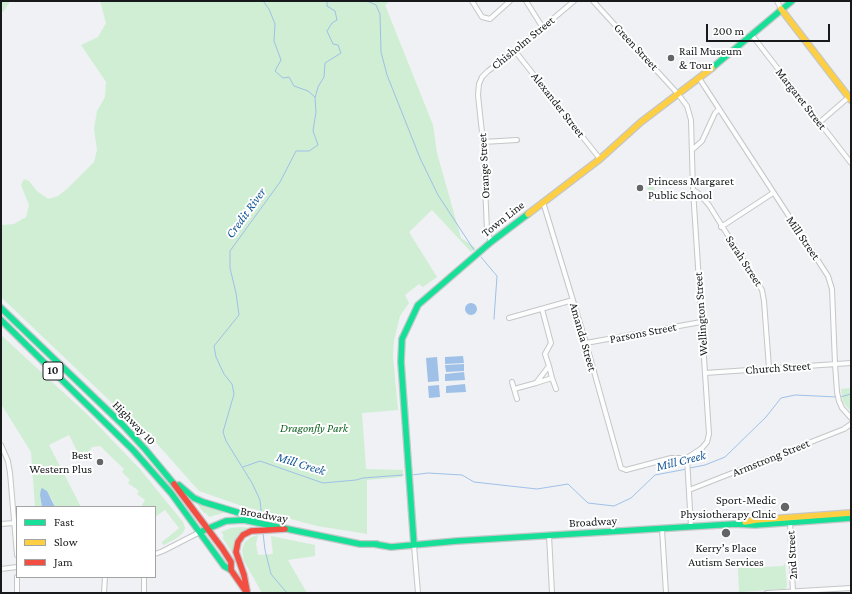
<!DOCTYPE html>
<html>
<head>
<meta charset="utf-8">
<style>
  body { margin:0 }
  #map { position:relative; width:852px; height:594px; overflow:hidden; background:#eff1f4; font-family:"Crimson Pro",serif }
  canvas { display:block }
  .frame { position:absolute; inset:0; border:2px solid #17191b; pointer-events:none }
  .legend { position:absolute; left:16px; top:506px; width:140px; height:72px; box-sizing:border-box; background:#fff; border:1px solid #a2a3a4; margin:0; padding:5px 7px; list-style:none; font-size:12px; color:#17191b }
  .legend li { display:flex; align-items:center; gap:8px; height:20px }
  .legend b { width:20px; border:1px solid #a2a3a4 }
  .scale { position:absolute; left:706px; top:24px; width:124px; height:18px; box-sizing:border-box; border:2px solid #17191b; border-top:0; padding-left:5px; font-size:12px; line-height:14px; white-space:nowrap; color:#17191b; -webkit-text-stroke:3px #fff; paint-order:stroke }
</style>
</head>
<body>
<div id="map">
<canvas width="852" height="594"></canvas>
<div class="frame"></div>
<ul class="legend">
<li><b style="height:5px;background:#16e098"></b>Fast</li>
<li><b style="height:5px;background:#ffcf43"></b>Slow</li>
<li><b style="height:5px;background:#f24e42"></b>Jam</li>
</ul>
<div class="scale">200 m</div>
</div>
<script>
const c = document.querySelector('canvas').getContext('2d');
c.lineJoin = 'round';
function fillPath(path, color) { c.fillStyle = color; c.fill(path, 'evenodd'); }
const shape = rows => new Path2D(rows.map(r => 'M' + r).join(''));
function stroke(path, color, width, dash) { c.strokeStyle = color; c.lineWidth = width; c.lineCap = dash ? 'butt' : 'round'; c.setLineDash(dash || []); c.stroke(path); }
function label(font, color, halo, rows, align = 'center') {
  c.font = font + ' "Crimson Pro",serif'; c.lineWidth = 4; c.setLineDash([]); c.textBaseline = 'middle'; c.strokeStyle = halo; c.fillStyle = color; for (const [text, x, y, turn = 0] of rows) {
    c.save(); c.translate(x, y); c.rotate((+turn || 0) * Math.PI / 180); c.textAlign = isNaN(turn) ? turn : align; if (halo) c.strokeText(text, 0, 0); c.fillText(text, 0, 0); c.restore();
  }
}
const green = shape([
  [1,1,9,1,9,3,4,11,1,13],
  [100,1,390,1,385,5,433,125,437,153,461,238,476,248,471,252,432,210,409,232,437,277,423,287,419,284,405,295,409,303,400,316,394,341,393,356,398,410,362,413,366,469,403,470,402,477,367,480,367,534,317,526,242,506,199,491,152,438,132,422,1,297,1,225,14,224,26,217,29,205,21,185,24,179,29,181,37,191,48,199,58,196,67,189,94,162,97,150,94,129,97,111,105,97,106,82,81,45,98,37,106,23],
  [653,184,654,186,655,201,649,201,647,185],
  [1,335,89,416,139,468,183,522,185,528,183,533,177,538,164,545,162,544,162,542,179,528,165,510,155,517,155,507,143,507,142,505,145,500,137,494,139,491,128,483,130,480,122,472,124,469,100,446,92,447,87,455,85,451,83,452,83,454,86,456,82,461,69,435,49,445,81,507,55,507,51,497,40,495,42,507,35,507,31,452,1,404],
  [851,388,851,412,843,402,841,389],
  [193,499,226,512,209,517,206,513,204,513],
  [241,527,251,528,243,531,239,534,234,545,233,554,222,537,224,536,221,532,231,528],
  [258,535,256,544,258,555,273,554,271,536,315,545,315,556,288,560,307,593,262,593,244,561,242,550,245,542,251,537],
  [785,563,787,586,785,589,739,592,738,568,759,566,759,564,765,564,764,567,783,566]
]);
const water = shape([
  '465 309a6 6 0 1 1 12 0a6 6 0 1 1-12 0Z',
  [463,356,464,363,445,364,445,357],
  [437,357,439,381,428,382,426,358],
  [464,364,464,371,446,372,445,365],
  [464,372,465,380,445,381,445,374],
  [465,384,466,392,446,393,446,386],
  [439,385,440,397,429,398,428,386],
  [42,488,47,491,55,507,42,507,40,495,41,489]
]);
const stream = shape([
  [263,1,269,9,275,24,274,41,281,60,275,71,283,78,289,77,294,86,308,91,315,97],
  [367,1,376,5,380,14,381,52,387,75,420,158,438,195,474,250],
  [481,257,497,276,494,319],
  [840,397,851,394],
  [243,467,260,461,323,483,356,480,363,478,403,475],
  [690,468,705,465,725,457,766,417,781,398,795,395,837,397],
  [412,475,428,473,462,475,474,482,537,489,568,484,588,503,614,506,631,498,655,475,687,469],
  [262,521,260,500,252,483,226,441,223,432,234,394,232,384,224,374,216,357,214,346,239,315,236,293,230,268,230,251,280,182,296,151,309,151,318,145,313,131,316,112,315,98,318,87,324,77,325,63,341,53,338,45,333,44,327,31,332,23,337,20,335,11,327,6,327,1],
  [263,533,265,550,271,574,287,593]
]);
const street = shape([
  [472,1,482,17,490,19,510,1],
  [526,1,543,28],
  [593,1,678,94,687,106,691,120,693,190,709,434,707,442,702,448,687,458],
  [777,1,781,9],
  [751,34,851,163],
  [515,51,600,159],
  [699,78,828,276,832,289,835,364,837,392,839,401,842,408,851,418],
  [820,122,850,96],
  [483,142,517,140],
  [692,150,702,141,715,113,719,109],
  [693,190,698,193,709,205,762,290,764,301,769,368],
  [543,202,586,343,621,468,626,470,671,458,687,458],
  [721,227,773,193],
  [491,242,487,230,483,142,478,95,479,84,482,77,488,71,515,51,574,1],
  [509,318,573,300],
  [586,343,701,322],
  [705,373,851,363],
  [552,378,556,389],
  [512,382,514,389,536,383,549,366,545,354,551,343,542,309],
  [536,383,552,378,549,366],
  [514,389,517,399],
  [1,445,8,461,10,473,17,555],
  [687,458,691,527],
  [689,490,844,429,851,424],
  [790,521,793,593],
  [1,524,14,523],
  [662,529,666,593],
  [549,535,552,593],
  [414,545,418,593],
  [155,554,163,551,200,532],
  [1,569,17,567],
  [17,593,17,577],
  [104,593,105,577],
  [144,593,144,577],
  [767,593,851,588]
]);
const fast = shape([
  [712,68,792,1],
  [1,308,122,424,145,449,174,484],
  [1,320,133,450,171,493,224,566,231,570],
  [179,485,194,498,203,502,243,514,259,523],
  [200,532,226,521,244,520,360,544,377,544],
  [374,544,391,547,457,541,735,524,755,525,851,518],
  [414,545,401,362,402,339,418,305,491,242,528,214]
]);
const slow = shape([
  [781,9,851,100],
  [528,214,600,159,641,122,712,68],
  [745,522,756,520,851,513]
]);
const jam = shape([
  [174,484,222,548,231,562,231,570,247,593],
  [247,591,244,575,236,552,238,542,243,535,251,531,285,529]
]);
const markers = [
  [671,58,4,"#636567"],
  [640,188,4,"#636567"],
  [100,462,4,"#636567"],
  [785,507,5,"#636567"],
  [726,533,5,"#636567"]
];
const shields = [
  [53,371,20]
];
const shieldNames = [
  ["10",53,371]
];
const streetNames = [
  ["Chisholm Street",523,43,-39],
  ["Green Street",636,47,47],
  ["Margaret Street",801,99,52],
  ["Alexander Street",558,105,52],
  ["Orange Street",484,166,-93],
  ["Town Line",503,219,-38],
  ["Mill Street",803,238,56],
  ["Sarah Street",744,261,57],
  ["Wellington Street",701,314,-94],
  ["Parsons Street",643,333,-11],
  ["Amanda Street",583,337,74],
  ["Church Street",778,368,-4],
  ["Highway 10",134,423,46],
  ["Armstrong Street",771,458,-22],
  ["Broadway",264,515,10],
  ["Broadway",593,522,-3],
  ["2nd Street",792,555,-93]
];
const poiNames = [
  ["Rail Museum",679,51],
  ["& Tour",679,65],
  ["Princess Margaret",648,181],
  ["Public School",648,195],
  ["Best",92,455,"right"],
  ["Western Plus",92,469,"right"],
  ["Sport-Medic",776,500,"right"],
  ["Physiotherapy Clnic",776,514,"right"],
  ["Kerry’s Place",726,548,"center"],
  ["Autism Services",726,562,"center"]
];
const parkNames = [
  ["Dragonfly Park",314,428]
];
const waterNames = [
  ["Credit River",246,213,-54],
  ["Mill Creek",681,461,-14],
  ["Mill Creek",301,464,17]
];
fillPath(green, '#d0eed4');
fillPath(water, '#9fc0e7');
stroke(stream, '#9fc0e7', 1);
stroke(street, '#c4c6c8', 6);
stroke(fast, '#c4c6c8', 8);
stroke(slow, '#c4c6c8', 8);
stroke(jam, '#c4c6c8', 8);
stroke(street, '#fdfdfd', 4);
stroke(fast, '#16e098', 5.5);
stroke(slow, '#ffcf43', 5.5);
stroke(jam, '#f24e42', 5.5);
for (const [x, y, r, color] of markers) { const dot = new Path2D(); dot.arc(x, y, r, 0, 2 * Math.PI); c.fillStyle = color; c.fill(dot); stroke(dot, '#fff', 1.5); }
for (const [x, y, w] of shields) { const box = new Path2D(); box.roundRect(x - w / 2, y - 9, w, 18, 3); c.fillStyle = '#fff'; c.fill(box); stroke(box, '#17191b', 1); }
label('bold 11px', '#17191b', null, shieldNames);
label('12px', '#17191b', '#fff', streetNames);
label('12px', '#17191b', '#fff', poiNames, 'left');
label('italic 12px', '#106322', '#fff', parkNames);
label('italic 13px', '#18589a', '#fff', waterNames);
</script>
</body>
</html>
